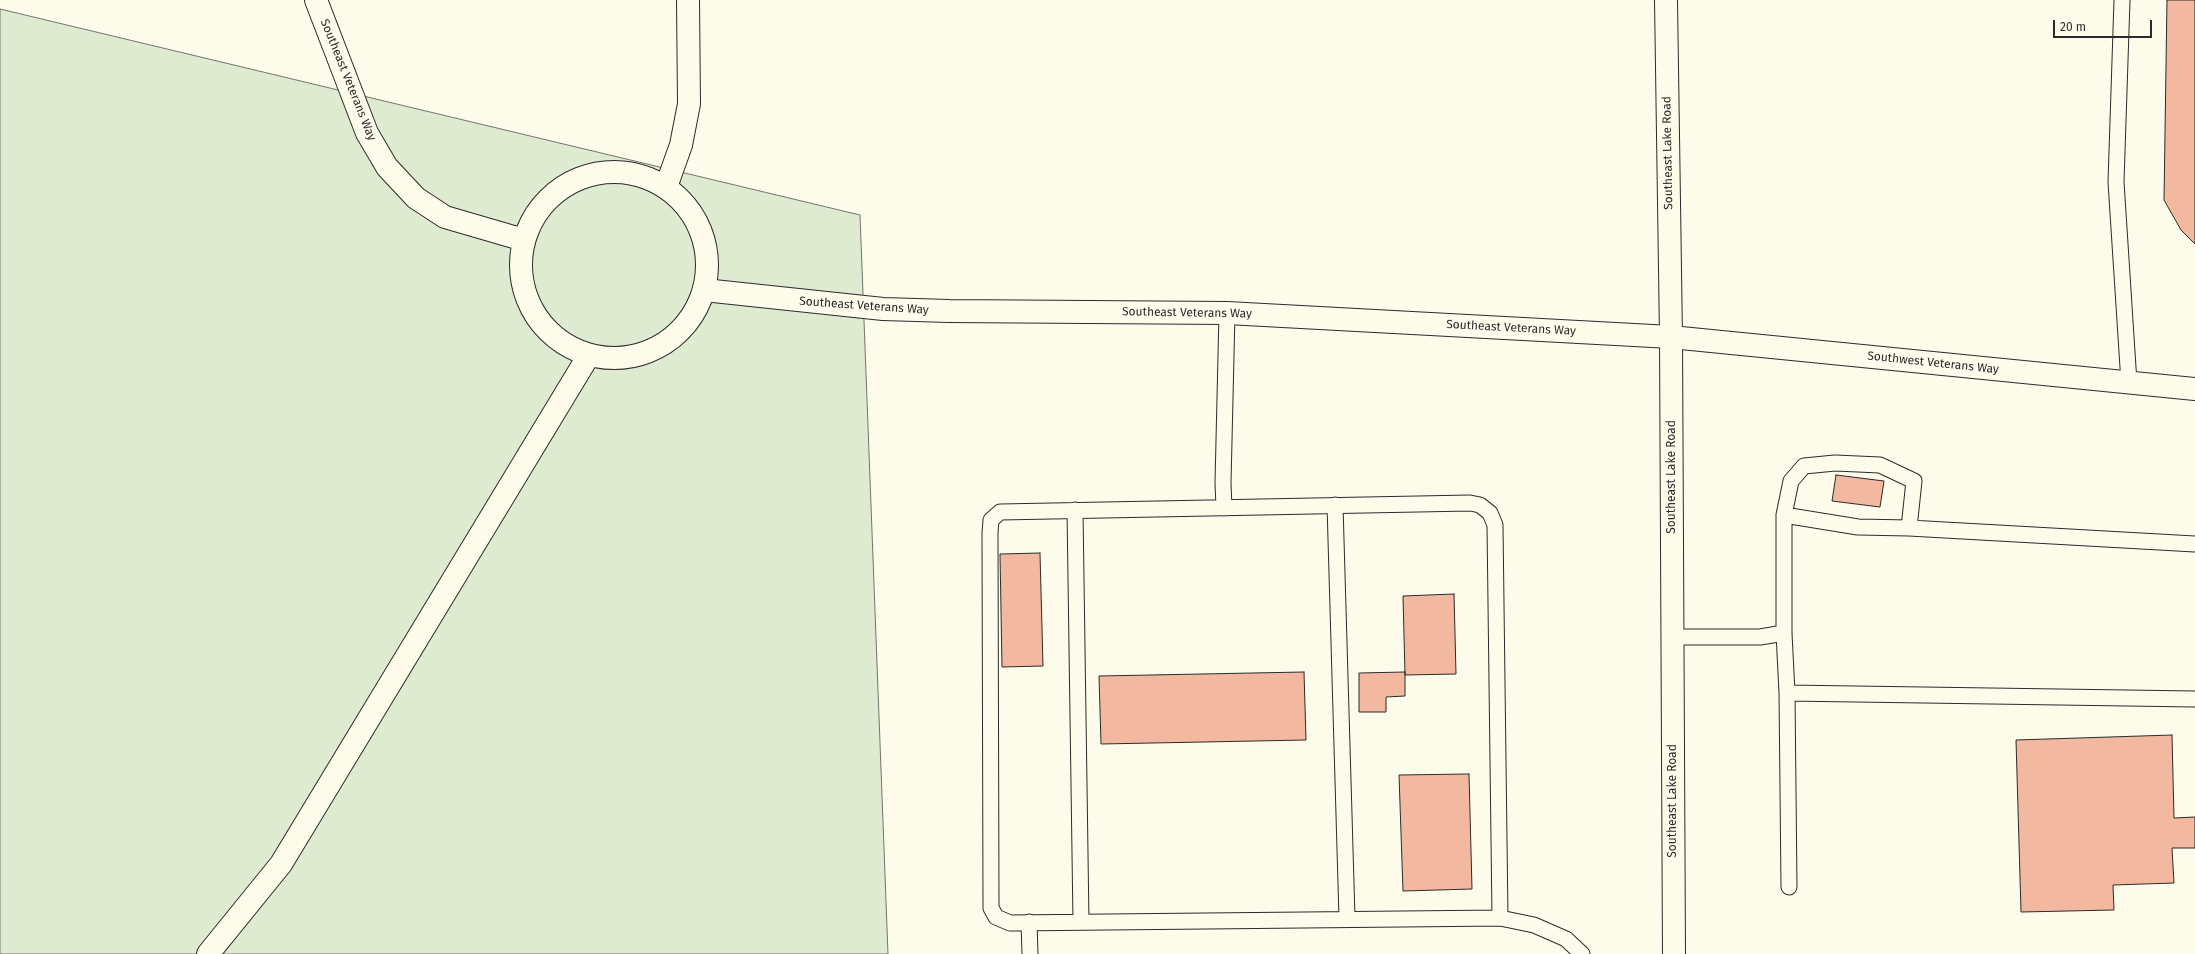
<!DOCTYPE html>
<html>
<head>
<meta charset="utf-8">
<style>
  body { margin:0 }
  #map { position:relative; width:2195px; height:954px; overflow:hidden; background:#fdfbea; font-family:"Fira Sans",sans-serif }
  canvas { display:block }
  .scale { position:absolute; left:2053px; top:20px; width:99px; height:18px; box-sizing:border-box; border:2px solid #2b2b2b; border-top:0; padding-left:5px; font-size:12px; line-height:14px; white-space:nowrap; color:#2b2b2b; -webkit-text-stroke:3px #fdfbea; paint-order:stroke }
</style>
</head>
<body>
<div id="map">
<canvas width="2195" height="954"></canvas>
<div class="scale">20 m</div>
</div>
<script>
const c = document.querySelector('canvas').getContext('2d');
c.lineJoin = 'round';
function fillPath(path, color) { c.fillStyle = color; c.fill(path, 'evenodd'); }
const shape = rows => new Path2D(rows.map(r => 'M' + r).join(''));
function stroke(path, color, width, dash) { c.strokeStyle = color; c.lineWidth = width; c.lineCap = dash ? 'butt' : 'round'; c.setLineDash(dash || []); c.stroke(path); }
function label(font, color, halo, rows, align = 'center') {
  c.font = font + ' "Fira Sans",sans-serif'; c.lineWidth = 3; c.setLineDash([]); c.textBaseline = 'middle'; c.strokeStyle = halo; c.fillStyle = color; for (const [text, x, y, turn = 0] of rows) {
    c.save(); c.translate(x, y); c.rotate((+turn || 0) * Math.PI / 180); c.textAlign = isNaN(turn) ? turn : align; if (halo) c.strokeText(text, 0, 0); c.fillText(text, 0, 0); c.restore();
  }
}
const green = shape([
  [0,9,860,215,888,954,0,954,0,9]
]);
const building = shape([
  [2167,0,2195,0,2195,244,2181,230,2164,200,2167,0],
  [1836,475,1884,481,1880,507,1832,501,1836,475],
  [1040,553,1043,666,1002,667,1000,554,1040,553],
  [1454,594,1456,674,1405,675,1403,596,1454,594],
  [1304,672,1306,740,1101,744,1099,676,1304,672],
  [1405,672,1405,696,1386,697,1386,712,1359,712,1359,673,1405,672],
  [2172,735,2174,818,2195,817,2195,848,2172,848,2174,883,2113,885,2114,910,2021,912,2016,740,2172,735],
  [1469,774,1472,889,1403,891,1399,775,1469,774]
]);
const service = shape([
  [2122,0,2116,182,2129,383],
  [1335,505,1347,918],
  [1224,508,1223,483,1227,313],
  [1075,510,1081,922],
  [1784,515,1858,527,1909,528,2195,544],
  [1784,633,1787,693,2195,699],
  [1672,637,1760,637,1784,633,1784,515,1791,481,1804,466,1835,463,1880,465,1914,481,1909,528],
  [1787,693,1789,887],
  [1500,918,1495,525,1490,513,1480,505,1470,503,1000,512,991,520,990,533,991,908,996,917,1010,923,1500,918,1534,925,1566,939,1582,954],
  [1029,922,1030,954]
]);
const minor = shape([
  [1666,0,1671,337],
  [666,187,681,145,689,104,688,0],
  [208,954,281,864,589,355]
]);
const tertiary = shape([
  [1671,337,1674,954]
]);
const secondary = shape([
  [316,0,367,133,387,167,416,198,445,217,524,240],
  '521 265a93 93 0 1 1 186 0a93 93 0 1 1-186 0Z',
  [704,290,883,309,949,311,1227,313,1671,337,2195,389]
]);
const streetNames = [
  ["Southeast Veterans Way",348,80,68],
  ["Southeast Lake Road",1668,153,-91],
  ["Southeast Veterans Way",864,306,4],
  ["Southeast Veterans Way",1187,313,1],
  ["Southeast Veterans Way",1511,328,3],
  ["Southwest Veterans Way",1933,363,6],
  ["Southeast Lake Road",1672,477,-90],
  ["Southeast Lake Road",1673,801,-90]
];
fillPath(green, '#deebd1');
stroke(green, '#74746e', 1);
fillPath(building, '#f2b8a0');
stroke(building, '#2b2b2b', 1);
stroke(service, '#2b2b2b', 17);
stroke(minor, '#2b2b2b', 24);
stroke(tertiary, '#2b2b2b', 24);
stroke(secondary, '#2b2b2b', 24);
stroke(service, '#fdfbea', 15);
stroke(minor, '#fdfbea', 22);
stroke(tertiary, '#fdfbea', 22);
stroke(secondary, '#fdfbea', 22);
label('12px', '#2b2b2b', '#fdfbea', streetNames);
</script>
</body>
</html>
